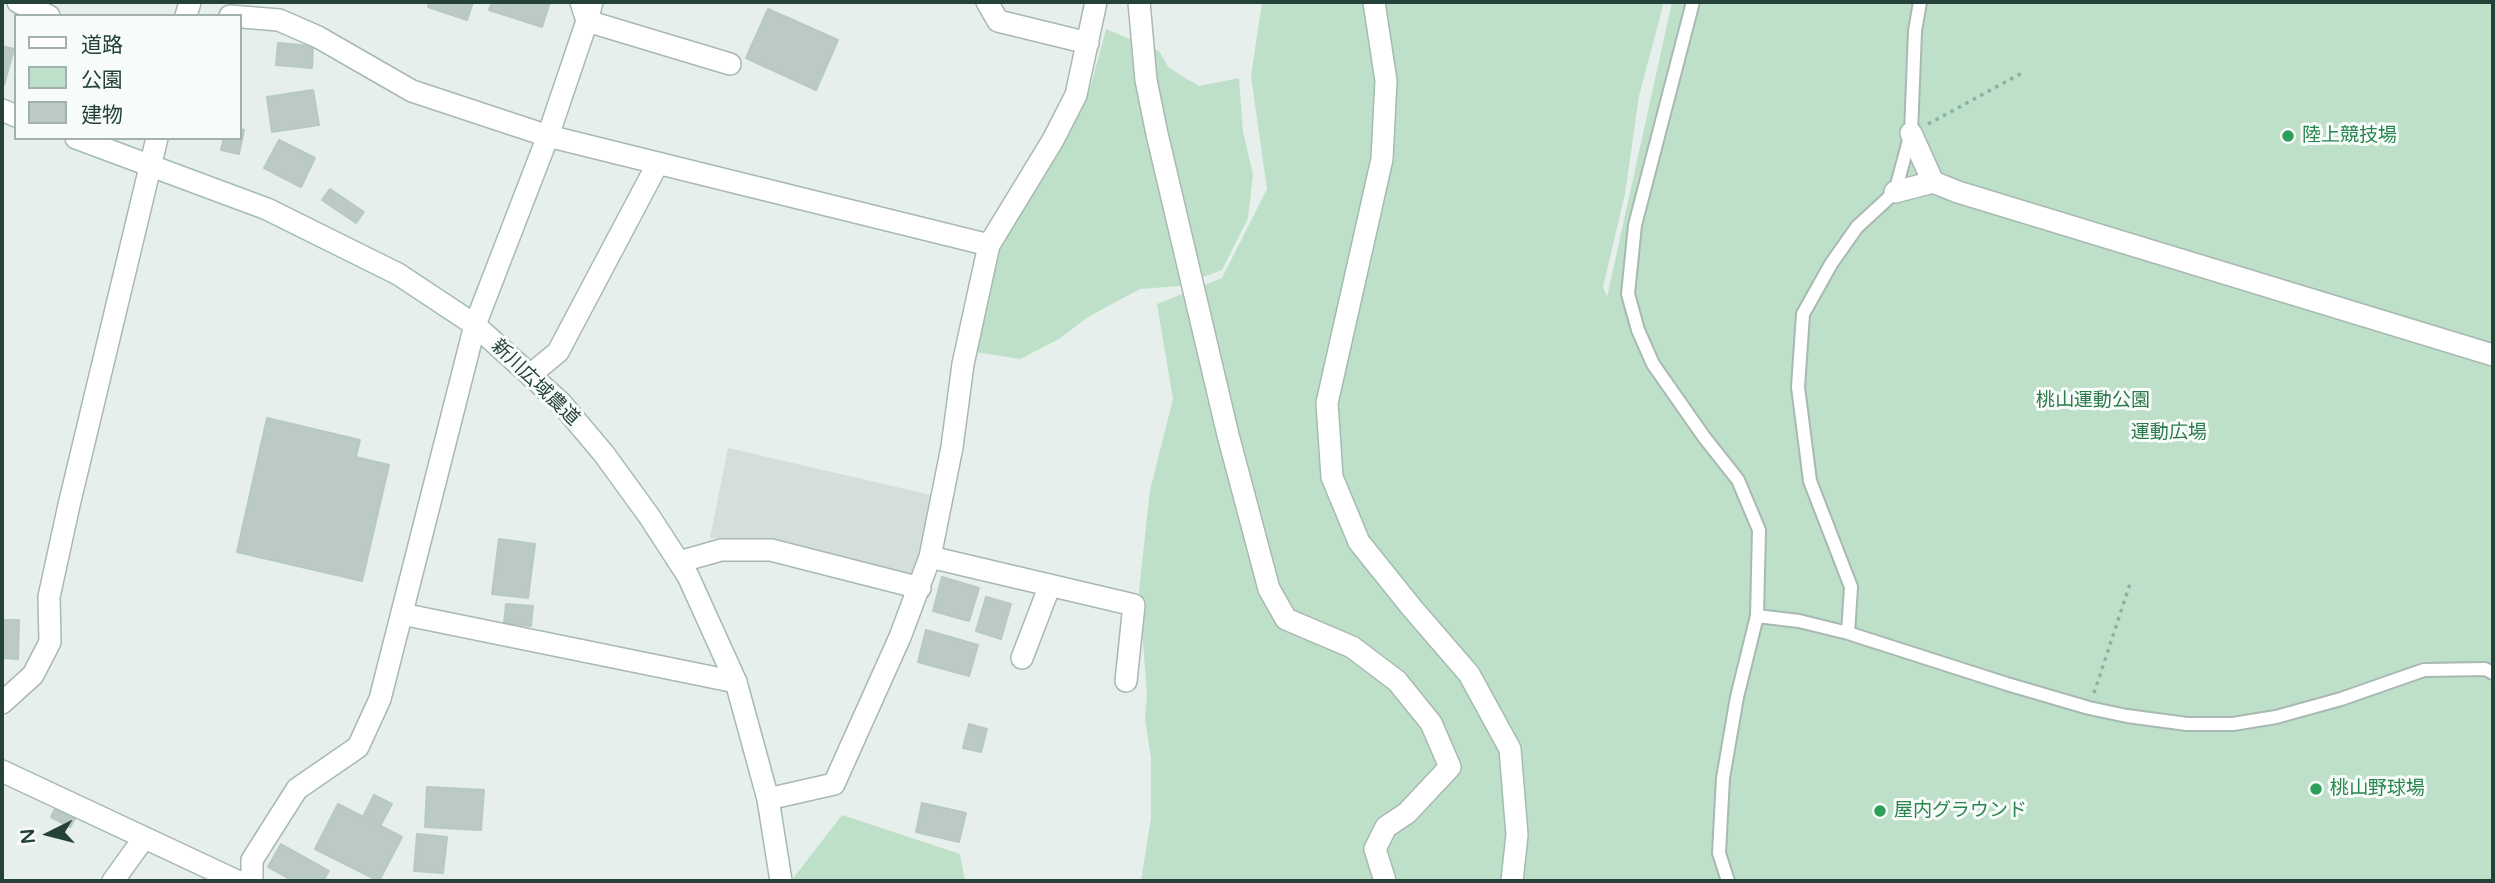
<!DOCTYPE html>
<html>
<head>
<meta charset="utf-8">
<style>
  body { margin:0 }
  #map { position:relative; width:2495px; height:883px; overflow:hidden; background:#e6efeb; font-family:"Varela Round","Noto Sans JP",sans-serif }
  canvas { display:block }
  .frame { position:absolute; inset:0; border:4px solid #24423a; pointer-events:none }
  .legend { position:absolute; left:14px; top:14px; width:228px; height:126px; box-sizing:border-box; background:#f7fbf9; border:2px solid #a3b1ad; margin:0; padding:9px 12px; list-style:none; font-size:21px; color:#24423a }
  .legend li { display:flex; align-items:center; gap:14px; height:35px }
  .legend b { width:35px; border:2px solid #a3b1ad }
  .north { position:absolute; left:14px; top:799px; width:70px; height:70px; -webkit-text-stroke:5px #f7fbf9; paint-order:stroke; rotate:264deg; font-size:19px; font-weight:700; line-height:28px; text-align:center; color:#24423a }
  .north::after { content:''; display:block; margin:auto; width:24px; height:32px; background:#24423a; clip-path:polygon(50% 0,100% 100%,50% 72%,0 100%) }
</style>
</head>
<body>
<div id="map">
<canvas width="2495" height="883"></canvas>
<div class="frame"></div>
<ul class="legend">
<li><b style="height:9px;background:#fff"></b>道路</li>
<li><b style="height:19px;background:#bfe0c8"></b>公園</li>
<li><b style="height:19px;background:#bbcac4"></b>建物</li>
</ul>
<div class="north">N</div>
</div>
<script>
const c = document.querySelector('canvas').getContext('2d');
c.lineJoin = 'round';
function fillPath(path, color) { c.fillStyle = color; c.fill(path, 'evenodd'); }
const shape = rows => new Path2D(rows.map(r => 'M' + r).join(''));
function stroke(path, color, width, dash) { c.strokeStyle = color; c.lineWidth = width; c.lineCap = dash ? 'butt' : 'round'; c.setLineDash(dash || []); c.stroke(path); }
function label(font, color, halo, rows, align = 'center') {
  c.font = font + ' "Varela Round","Noto Sans JP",sans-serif'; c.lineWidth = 6; c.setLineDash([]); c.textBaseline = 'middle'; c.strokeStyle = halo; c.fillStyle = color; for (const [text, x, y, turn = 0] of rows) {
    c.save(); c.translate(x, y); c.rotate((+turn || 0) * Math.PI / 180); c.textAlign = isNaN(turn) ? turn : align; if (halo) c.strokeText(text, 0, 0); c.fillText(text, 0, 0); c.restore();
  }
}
const built = shape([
  [728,448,931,495,915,576,771,542,710,538]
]);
const green = shape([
  [1262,2,1664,2,1639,96,1625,194,1603,287,1607,297,1672,2,2493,2,2493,881,1141,881,1151,817,1151,759,1145,718,1147,694,1139,591,1150,490,1173,399,1157,304,1222,278,1267,189,1251,76],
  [1106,29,1159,51,1169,68,1199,86,1239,78,1243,132,1253,174,1248,218,1222,270,1179,286,1140,289,1088,317,1059,339,1020,359,975,352,1000,250,1075,120,1091,85],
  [842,815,960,854,965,881,791,881]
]);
const building = shape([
  [429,2,473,2,467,20,428,7,429,2],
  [492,2,550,2,542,27,489,10,492,2],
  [768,9,838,40,816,90,746,58,768,9],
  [278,43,313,46,312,68,276,65,278,43],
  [2,46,14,49,4,85,2,84,2,46],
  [313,90,319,125,272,132,267,97,313,90],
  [240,129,244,130,239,154,221,150,224,138,240,138,240,129],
  [279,140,315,158,301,187,264,168,279,140],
  [330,189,364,212,356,223,322,200,330,189],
  [267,418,360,440,356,457,389,465,362,581,237,552,267,418],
  [499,539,535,544,528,598,492,594,499,539],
  [942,577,979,588,969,621,933,611,942,577],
  [986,597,1011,604,1001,639,976,631,986,597],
  [506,604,533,606,531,626,504,623,506,604],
  [2,620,19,620,18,659,2,658,2,620],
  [926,630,978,645,969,676,918,662,926,630],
  [969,724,987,729,981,752,963,748,969,724],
  [427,787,484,790,481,830,425,827,427,787],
  [374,795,392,804,380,826,363,817,374,795],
  [922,803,966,813,959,842,916,832,922,803],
  [338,804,402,837,379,881,315,849,338,804],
  [55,809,75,819,70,827,51,817,55,809],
  [417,834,447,837,443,873,414,871,417,834],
  [281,844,329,871,323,881,293,881,268,867,281,844]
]);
const path = shape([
  [1928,124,2022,73],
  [2094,693,2131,581]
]);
const lane = shape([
  [1693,2,1635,225,1628,294,1638,330,1653,364,1704,437,1738,480,1759,530,1757,616,1737,697,1723,778,1719,853,1728,881],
  [1757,616,1799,621,1848,633,2007,684,2089,708,2127,716,2187,724,2233,724,2276,717,2341,699,2424,670,2485,669,2493,673],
  [1848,633,1851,587,1810,481,1798,387,1803,314,1831,264,1857,227,1895,192,1911,133,1915,31,1920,2]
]);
const street = shape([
  [18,2,49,16],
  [581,2,587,21,730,64],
  [987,2,998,21,1088,43],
  [1139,2,1146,80,1157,134,1228,435,1269,589,1286,619,1352,647,1397,681,1431,723,1450,767,1407,813,1386,827,1375,849,1385,881],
  [186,16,190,2],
  [230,16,279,20,318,37,412,91,548,136,989,245],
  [1933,182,1958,192,2493,355],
  [1895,192,1933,182,1911,133],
  [530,375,558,352,658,163],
  [930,557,1134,605,1126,681],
  [679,562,721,550,771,550,920,588],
  [402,614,736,682],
  [1022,658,1050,585],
  [2,703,33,675,50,642,49,597,69,505,157,138],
  [2,771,237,881],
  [768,799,834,784,900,637,930,557,952,447,963,364,989,245,1053,140,1076,95,1096,2],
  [113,881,144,838],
  [252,881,252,860,297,789,358,747,380,699,475,325]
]);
const secondary = shape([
  [1374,2,1386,81,1382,159,1327,403,1332,477,1359,542,1412,608,1469,674,1510,749,1517,835,1512,881],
  [2,110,16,116],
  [76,138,267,209,398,274,475,325,561,403,604,454,649,516,688,576,736,682,768,799,781,881],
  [475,325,548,136,587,21,592,2]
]);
const markers = [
  [2288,136,7,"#2e9e5b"],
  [2316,789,7,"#2e9e5b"],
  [1880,811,7,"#2e9e5b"]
];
const leisureNames = [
  ["陸上競技場",2302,136],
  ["桃山野球場",2330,789],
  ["屋内グラウンド",1894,811]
];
const streetNames = [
  ["新川広域農道",535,383,44]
];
const parkNames = [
  ["桃山運動公園",2093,401],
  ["運動広場",2169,433]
];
fillPath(built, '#d4dfda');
fillPath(green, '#bfe0c8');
fillPath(building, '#bbcac4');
stroke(building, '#b8c9c2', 2);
stroke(lane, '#a8b8b2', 16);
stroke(street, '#a8b8b2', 24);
stroke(secondary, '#a4bbb3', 24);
stroke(path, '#86b3a5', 3.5, [3.5, 5]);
stroke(lane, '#fff', 12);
stroke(street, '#fff', 21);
stroke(secondary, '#fff', 21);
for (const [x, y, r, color] of markers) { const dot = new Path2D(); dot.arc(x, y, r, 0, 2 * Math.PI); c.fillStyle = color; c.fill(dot); stroke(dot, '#f7fbf9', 2.5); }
label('19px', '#27864d', '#f7fbf9', leisureNames, 'left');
label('19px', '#24423a', '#f7fbf9', streetNames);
label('19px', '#2d7a4b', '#f7fbf9', parkNames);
</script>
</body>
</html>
